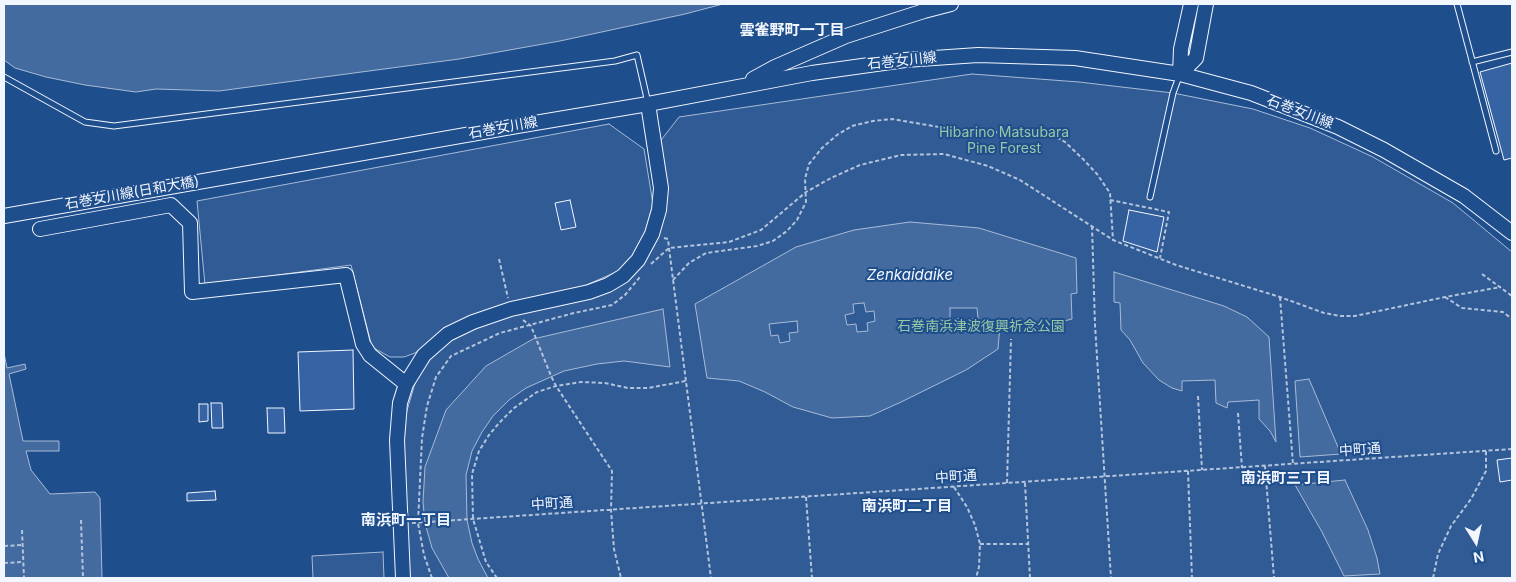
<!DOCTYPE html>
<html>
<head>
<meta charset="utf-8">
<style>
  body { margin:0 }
  #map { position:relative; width:1516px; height:582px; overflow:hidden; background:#1f4e8c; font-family:Inter,sans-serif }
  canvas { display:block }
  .frame { position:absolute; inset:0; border:5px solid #f2f6ff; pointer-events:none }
  .north { position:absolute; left:1451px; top:517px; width:50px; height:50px; -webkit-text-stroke:4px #1f4e8c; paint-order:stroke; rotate:170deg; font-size:14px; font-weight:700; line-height:20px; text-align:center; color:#f2f6ff }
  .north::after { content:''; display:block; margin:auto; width:18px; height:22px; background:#f2f6ff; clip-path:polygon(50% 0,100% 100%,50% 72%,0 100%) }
</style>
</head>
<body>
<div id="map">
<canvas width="1516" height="582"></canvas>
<div class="frame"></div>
<div class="north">N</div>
</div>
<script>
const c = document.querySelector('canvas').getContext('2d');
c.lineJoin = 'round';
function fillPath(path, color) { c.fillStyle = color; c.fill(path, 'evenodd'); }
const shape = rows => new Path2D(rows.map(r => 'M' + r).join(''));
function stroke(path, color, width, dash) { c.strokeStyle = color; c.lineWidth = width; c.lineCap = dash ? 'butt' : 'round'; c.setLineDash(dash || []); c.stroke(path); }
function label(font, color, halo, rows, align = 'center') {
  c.font = font + ' Inter,"Noto Sans JP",sans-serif'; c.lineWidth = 4; c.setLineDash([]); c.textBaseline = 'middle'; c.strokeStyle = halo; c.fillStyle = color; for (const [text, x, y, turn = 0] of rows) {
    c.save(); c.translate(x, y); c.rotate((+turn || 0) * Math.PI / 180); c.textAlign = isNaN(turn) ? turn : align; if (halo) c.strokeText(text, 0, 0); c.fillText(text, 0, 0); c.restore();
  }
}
const built = shape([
  [972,74,1079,82,1173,93,1253,109,1310,128,1373,157,1453,203,1512,252,1512,578,410,578,403,441,406,414,418,373,448,339,474,325,614,288,659,232,658,144,679,117,972,74],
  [609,124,644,149,653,204,640,249,625,268,575,290,452,326,415,353,404,357,390,357,372,347,351,265,205,285,197,201,609,124],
  [383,552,384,578,313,578,312,556,383,552]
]);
const water = shape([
  [4,4,723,4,685,14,560,41,459,59,219,91,156,89,136,92,85,85,46,77,15,68,4,60,4,4],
  [910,222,979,228,1076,258,1077,293,1071,294,1072,319,1052,324,1030,333,1030,325,1000,325,998,349,966,370,899,403,870,416,832,418,793,407,765,392,739,381,707,378,695,304,796,247,854,230,910,222],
  [864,303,866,312,874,311,875,321,867,323,868,331,857,332,856,324,847,325,845,315,854,313,853,304,864,303],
  [950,308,977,308,978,319,970,319,970,327,959,327,959,319,950,319,950,308],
  [797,321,798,332,789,333,790,341,780,343,778,335,771,336,769,324,797,321],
  [1114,272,1224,306,1247,317,1269,337,1276,442,1270,431,1259,419,1259,400,1228,402,1227,408,1216,403,1215,380,1182,381,1182,391,1172,388,1159,380,1143,363,1130,340,1121,330,1120,303,1114,302,1114,272],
  [663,309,670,367,624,361,597,364,564,371,526,388,509,400,493,416,482,432,472,451,466,475,467,520,472,543,478,559,488,578,449,578,432,548,425,523,423,502,425,467,446,410,486,366,533,339,663,309],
  [4,353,7,368,25,364,26,369,9,374,23,441,59,441,59,451,26,451,31,470,50,494,95,492,100,498,102,578,4,578,4,353],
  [1309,379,1341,454,1300,457,1295,381,1309,379],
  [1345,480,1368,530,1377,558,1380,574,1344,576,1322,532,1295,485,1345,480]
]);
const building = shape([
  [1512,63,1512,158,1504,160,1480,72,1512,63],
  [570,200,576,227,561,230,555,203,570,200],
  [1129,210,1164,217,1157,252,1123,241,1129,210],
  [353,350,354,409,300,411,298,352,353,350],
  [211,403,222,403,223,428,212,428,211,403],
  [199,404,208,404,208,421,199,422,199,404],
  [267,408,284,408,285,433,268,433,267,408],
  [1512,458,1512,480,1500,482,1497,460,1512,458],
  [215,491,216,500,187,501,187,493,215,491]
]);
const path = shape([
  [1110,200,1169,212,1160,258],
  [1092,226,1095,325,1111,578],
  [664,238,668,239,669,248,711,578],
  [499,259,508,298],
  [651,264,669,248,729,242,761,230,806,192,831,178,860,165,901,155,944,154,988,166,1020,180,1113,240,1176,265,1280,297,1324,313,1341,316,1355,316,1445,297,1501,287],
  [1482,274,1512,296],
  [673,280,689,263,706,253,757,246,773,241,787,231,797,220,806,202,805,179,809,164,822,148,837,135,852,126,873,121,892,119,974,133,1035,131,1051,134,1065,142,1082,158,1097,174,1110,193,1113,240],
  [1280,297,1293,464],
  [1445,297,1462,308,1503,312,1512,319],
  [523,320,531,326,551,376,556,386,612,471,611,510,614,549,621,578],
  [1198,396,1202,470],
  [1238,413,1242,468],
  [1265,466,1274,578],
  [1188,471,1192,578],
  [1007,483,1011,339],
  [1025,483,1030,578],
  [954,487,967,507,975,525,980,544,979,567,976,578],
  [806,497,812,578],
  [81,520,83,578],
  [412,523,1512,449],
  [22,530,24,578],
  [980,544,1028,544],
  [4,546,22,545],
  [4,563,23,562],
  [432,578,424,555,418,523,422,438,427,406,436,377,451,356,500,333,574,313,612,305,625,295,640,277],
  [497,578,486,562,473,519,472,474,479,451,489,435,499,423,514,408,537,392,556,386,581,382,605,383,628,388,648,388,686,381],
  [1433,578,1438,554,1451,526,1471,499,1486,471,1486,451]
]);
const lane = shape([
  [1457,4,1496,151],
  [1472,62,1512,52],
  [4,77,85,122,114,126,615,61,637,55,648,103],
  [1150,197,1173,93,1180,74]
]);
const secondary = shape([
  [1180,74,1196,58,1206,4],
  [1180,74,1181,49,1191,4],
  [753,79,775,67,846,36,924,11,951,4],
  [4,216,517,126,648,104,812,73,905,60,978,55,1075,58,1180,74,1251,93,1338,127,1384,150,1464,196,1512,233],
  [40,229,171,205,190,223,192,292,346,275,363,344,370,355,406,384],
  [403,578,397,440,400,403,406,384,424,355,448,334,473,322,511,309,589,292,608,285,623,276,638,260,652,234,659,210,661,188,648,104]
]);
const streetNames = [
  ["石巻女川線",902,61,-6],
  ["石巻女川線",1300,112,21],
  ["石巻女川線",503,128,-10],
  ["石巻女川線(日和大橋)",132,193,-10],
  ["中町通",1360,450,-4],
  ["中町通",956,477,-4],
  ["中町通",552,504,-4]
];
const parkNames = [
  ["Hibarino Matsubara",1004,133],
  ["Pine Forest",1004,149],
  ["石巻南浜津波復興祈念公園",981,327]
];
const neighbourhoodNames = [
  ["雲雀野町一丁目",792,30],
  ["南浜町三丁目",1286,478],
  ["南浜町二丁目",907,506],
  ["南浜町一丁目",406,520]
];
const waterNames = [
  ["Zenkaidaike",910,275]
];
fillPath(built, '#305b95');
stroke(built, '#a8bbd7', 1);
fillPath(water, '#446ba0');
stroke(water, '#a8bbd7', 1);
fillPath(building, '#3563a3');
stroke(building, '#f2f6ff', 1);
stroke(lane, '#f2f6ff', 7);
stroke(secondary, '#f2f6ff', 16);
stroke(path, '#b3c4dc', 2, [4, 2.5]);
stroke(lane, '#1f4e8c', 5);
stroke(secondary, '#1f4e8c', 14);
label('14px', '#f2f6ff', '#1f4e8c', streetNames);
label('14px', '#97c8a6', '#1f4e8c', parkNames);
label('bold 15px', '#f2f6ff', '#1f4e8c', neighbourhoodNames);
label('italic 15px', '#f2f6ff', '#1f4e8c', waterNames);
</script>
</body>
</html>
